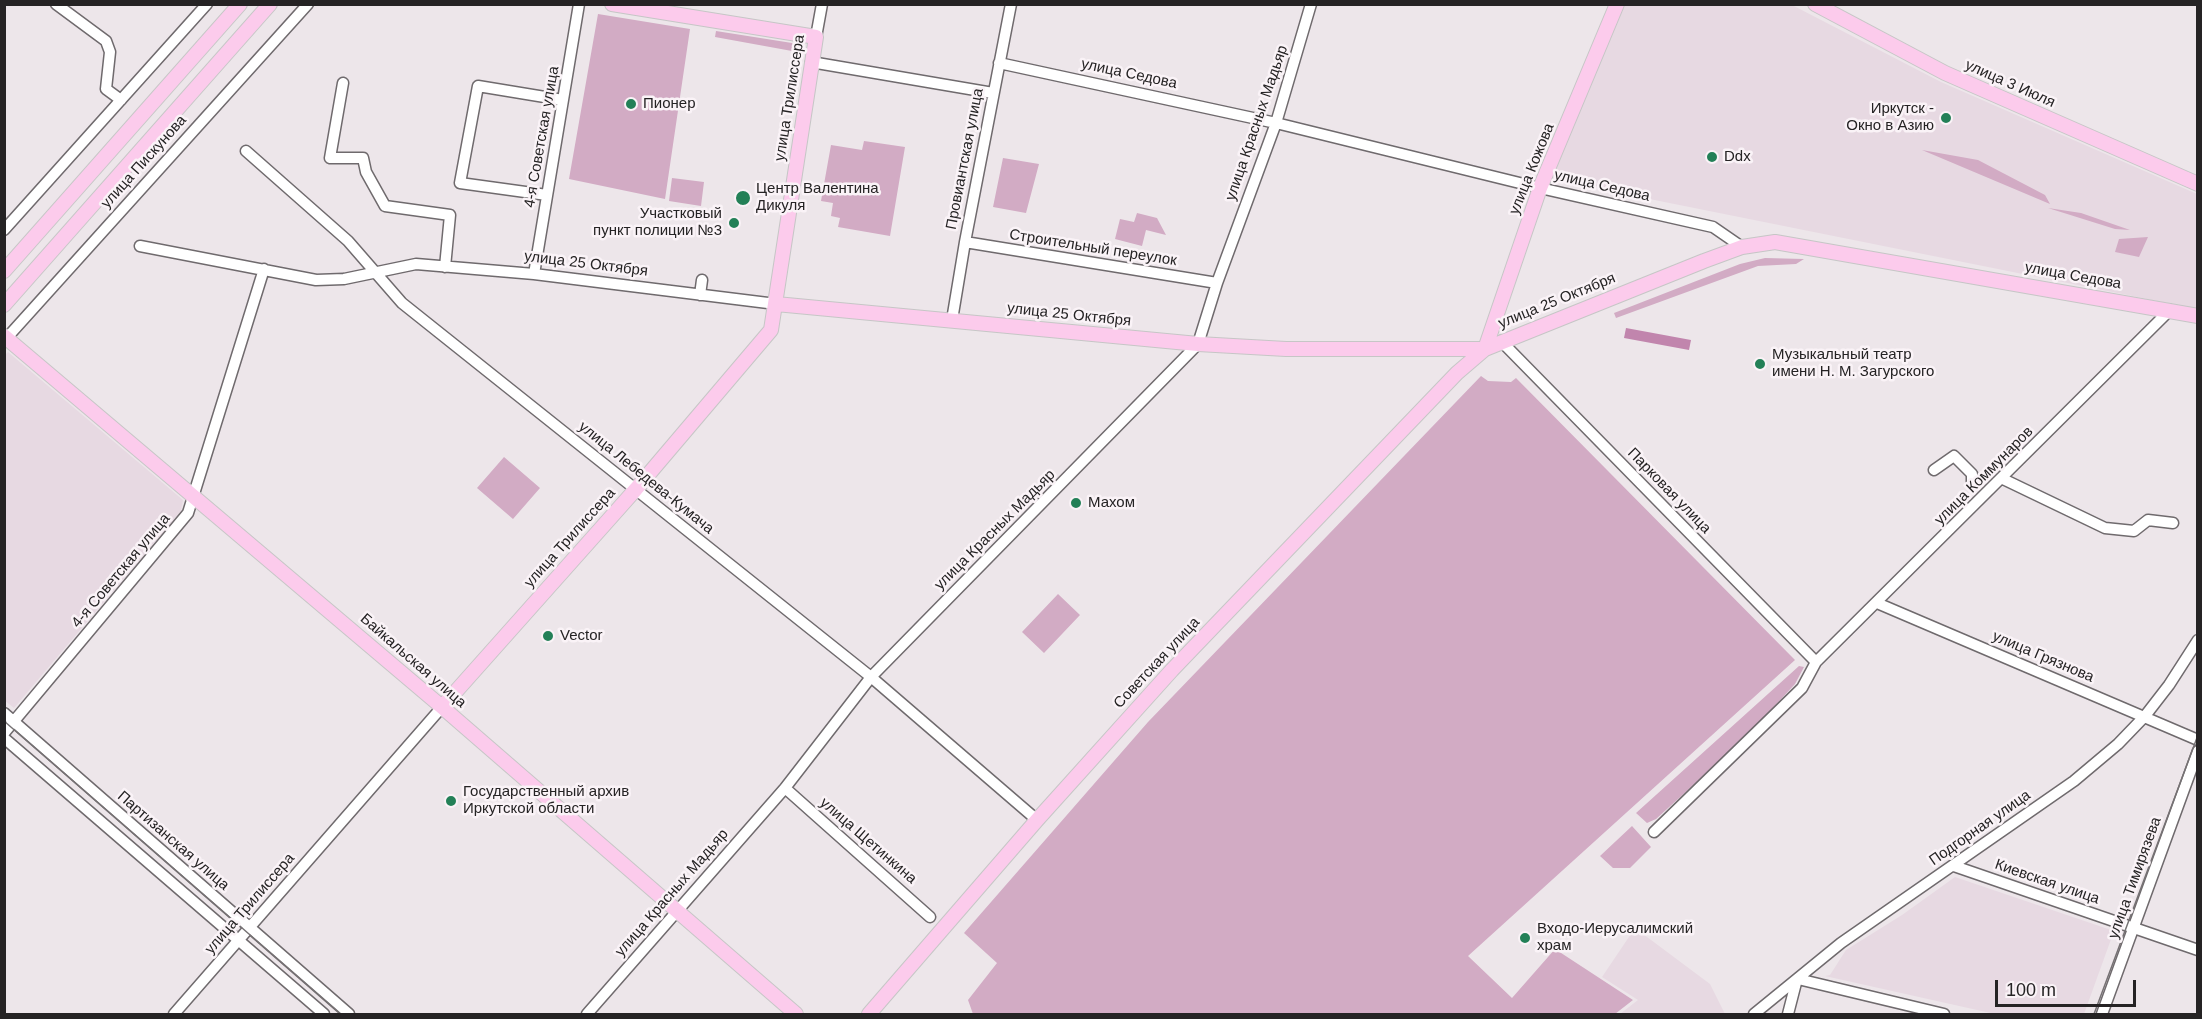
<!DOCTYPE html>
<html>
<head>
<meta charset="utf-8">
<style>
  body { margin:0 }
  #map { position:relative; width:2202px; height:1019px; overflow:hidden; background:#ede6ea; font-family:Arial,sans-serif }
  canvas { display:block }
  .frame { position:absolute; inset:0; border:6px solid #252324; pointer-events:none }
  .scale { position:absolute; left:1995px; top:980px; width:141px; height:27px; box-sizing:border-box; border:3px solid #252324; border-top:0; padding-left:8px; font-size:18px; line-height:21px; white-space:nowrap; color:#252324; -webkit-text-stroke:4px #faf3f7; paint-order:stroke }
</style>
</head>
<body>
<div id="map">
<canvas width="2202" height="1019"></canvas>
<div class="frame"></div>
<div class="scale">100 m</div>
</div>
<script>
const c = document.querySelector('canvas').getContext('2d');
c.lineJoin = 'round';
function fillPath(path, color) { c.fillStyle = color; c.fill(path, 'evenodd'); }
const shape = rows => new Path2D(rows.map(r => 'M' + r).join(''));
function stroke(path, color, width, dash) { c.strokeStyle = color; c.lineWidth = width; c.lineCap = dash ? 'butt' : 'round'; c.setLineDash(dash || []); c.stroke(path); }
function label(font, color, halo, rows, align = 'center') {
  c.font = font + ' Arial,sans-serif'; c.lineWidth = 5; c.setLineDash([]); c.textBaseline = 'middle'; c.strokeStyle = halo; c.fillStyle = color; for (const [text, x, y, turn = 0] of rows) {
    c.save(); c.translate(x, y); c.rotate((+turn || 0) * Math.PI / 180); c.textAlign = isNaN(turn) ? turn : align; if (halo) c.strokeText(text, 0, 0); c.fillText(text, 0, 0); c.restore();
  }
}
const built = shape([
  [1625,5,1792,5,1941,82,2197,194,2197,309,1550,179],
  [8,352,183,500,181,511,14,708,4,700,4,356],
  [1955,877,2114,931,2084,1014,1995,1014,1825,976,1830,975,1846,950,1902,915],
  [1635,928,1710,984,1725,1014,1620,1014,1638,1000,1602,977]
]);
const green = shape([
  [598,14,690,29,665,199,569,179],
  [716,31,792,43,803,53,715,37],
  [864,141,905,147,890,236,838,227,840,218,831,216,833,203,821,201,831,145,862,150],
  [1922,150,1978,160,2045,195,2050,204],
  [1003,158,1039,164,1026,213,993,207],
  [672,178,704,182,701,206,669,201],
  [2048,208,2081,213,2130,230,2115,229],
  [1137,213,1157,218,1166,235,1146,230,1142,246,1115,239,1120,219,1134,222],
  [2148,237,2139,257,2115,252,2119,239],
  [1765,258,1804,259,1796,264,1758,266,1616,318,1614,313,1740,264],
  [1481,376,1488,381,1511,382,1516,378,1795,660,1468,956,1512,998,1555,949,1633,1000,1615,1014,973,1014,968,1000,997,963,964,933,1148,722],
  [504,457,540,488,513,519,477,488],
  [1058,594,1080,615,1044,653,1022,632],
  [1799,666,1804,667,1795,684,1743,740,1656,819,1647,823,1636,813],
  [1632,826,1651,847,1630,868,1613,868,1600,856]
]);
const water = shape([
  [1626,328,1691,340,1689,350,1624,338]
]);
const minor = shape([
  [56,4,106,41,110,52,106,89,121,100],
  [816,37,822,4],
  [811,62,993,93],
  [999,63,1276,123,1540,188,1713,227,1742,247],
  [343,83,330,158,363,158,366,172,385,206,450,215,445,267],
  [246,151,348,241,402,303,871,677,1037,820],
  [547,195,460,183,478,86,563,100],
  [4,230,207,4],
  [965,242,1217,283],
  [140,246,316,280,344,279,416,264,534,274,776,304],
  [534,274,579,4],
  [700,295,702,280],
  [952,320,965,242,1011,4],
  [4,341,308,4],
  [1501,341,1816,662],
  [1934,470,1954,456,1972,474,1972,483],
  [2003,479,2105,528,2134,531,2148,520,2173,523],
  [1877,603,2198,740],
  [4,713,349,1014],
  [4,733,188,513,264,269],
  [4,738,324,1014],
  [785,788,930,917],
  [1654,832,1802,688,1816,662,2170,310],
  [1954,866,2198,950],
  [1798,979,1944,1014],
  [174,1014,442,707],
  [587,1014,785,788,871,677,1198,344,1217,283,1276,123,1311,4],
  [1754,1014,1841,943,2074,781,2118,744,2145,716,2169,685,2198,640],
  [1788,1014,1797,979],
  [2102,1014,2198,751]
]);
const major = shape([
  [1815,4,1945,73,2198,184],
  [4,271,240,4],
  [776,304,1198,344,1286,349,1485,349,1704,261,1742,247,1775,242,2198,316],
  [4,305,270,4],
  [4,336,442,707,796,1014],
  [442,707,636,489,771,330,816,37,612,4],
  [869,1014,1037,820,1172,670,1457,373,1485,349,1540,188,1617,4]
]);
const tram = shape([
  [4,721,341,1014],
  [2094,1014,2198,735]
]);
const markers = [
  [631,104,6,"#238057"],
  [1946,118,6,"#238057"],
  [1712,157,6,"#238057"],
  [743,198,8,"#238057"],
  [734,223,6,"#238057"],
  [1760,364,6,"#238057"],
  [1076,503,6,"#238057"],
  [548,636,6,"#238057"],
  [451,801,6,"#238057"],
  [1525,938,6,"#238057"]
];
const streetNames = [
  ["улица Седова",1129,74,12],
  ["улица 3 Июля",2010,84,24],
  ["улица Трилиссера",790,98,-81],
  ["улица Красных Мадьяр",1257,123,-71],
  ["4-я Советская улица",542,137,-80],
  ["Провиантская улица",965,159,-79],
  ["улица Пискунова",144,162,-48],
  ["улица Кожова",1532,169,-68],
  ["улица Седова",1602,186,13],
  ["Строительный переулок",1093,248,9],
  ["улица 25 Октября",586,264,7],
  ["улица Седова",2073,276,10],
  ["улица 25 Октября",1557,301,-22],
  ["улица 25 Октября",1069,315,6],
  ["улица Коммунаров",1984,476,-45],
  ["улица Лебедева-Кумача",646,478,39],
  ["Парковая улица",1669,491,46],
  ["улица Красных Мадьяр",995,530,-45],
  ["улица Трилиссера",570,538,-48],
  ["4-я Советская улица",121,571,-50],
  ["улица Грязнова",2043,657,23],
  ["Байкальская улица",413,661,41],
  ["Советская улица",1157,663,-47],
  ["Подгорная улица",1980,828,-35],
  ["Партизанская улица",173,841,41],
  ["улица Щетинкина",868,841,41],
  ["улица Тимирязева",2135,878,-70],
  ["Киевская улица",2047,882,19],
  ["улица Красных Мадьяр",672,893,-49],
  ["улица Трилиссера",250,904,-49]
];
const poiNames = [
  ["Пионер",643,104],
  ["Иркутск -",1934,109,"right"],
  ["Окно в Азию",1934,126,"right"],
  ["Ddx",1724,157],
  ["Центр Валентина",756,189],
  ["Дикуля",756,206],
  ["Участковый",722,214,"right"],
  ["пункт полиции №3",722,231,"right"],
  ["Музыкальный театр",1772,355],
  ["имени Н. М. Загурского",1772,372],
  ["Махом",1088,503],
  ["Vector",560,636],
  ["Государственный архив",463,792],
  ["Иркутской области",463,809],
  ["Входо-Иерусалимский",1537,929],
  ["храм",1537,946]
];
fillPath(built, '#e7d9e2');
fillPath(green, '#d2abc4');
fillPath(water, '#c185ad');
stroke(minor, '#6f6a6d', 13);
stroke(major, '#c6c6c6', 16);
stroke(minor, '#fff', 10);
stroke(major, '#fccbec', 14);
stroke(tram, '#767274', 1.5);
for (const [x, y, r, color] of markers) { const dot = new Path2D(); dot.arc(x, y, r, 0, 2 * Math.PI); c.fillStyle = color; c.fill(dot); stroke(dot, '#faf3f7', 2); }
label('15px', '#252324', '#faf3f7', streetNames);
label('15px', '#252324', '#faf3f7', poiNames, 'left');
</script>
</body>
</html>
